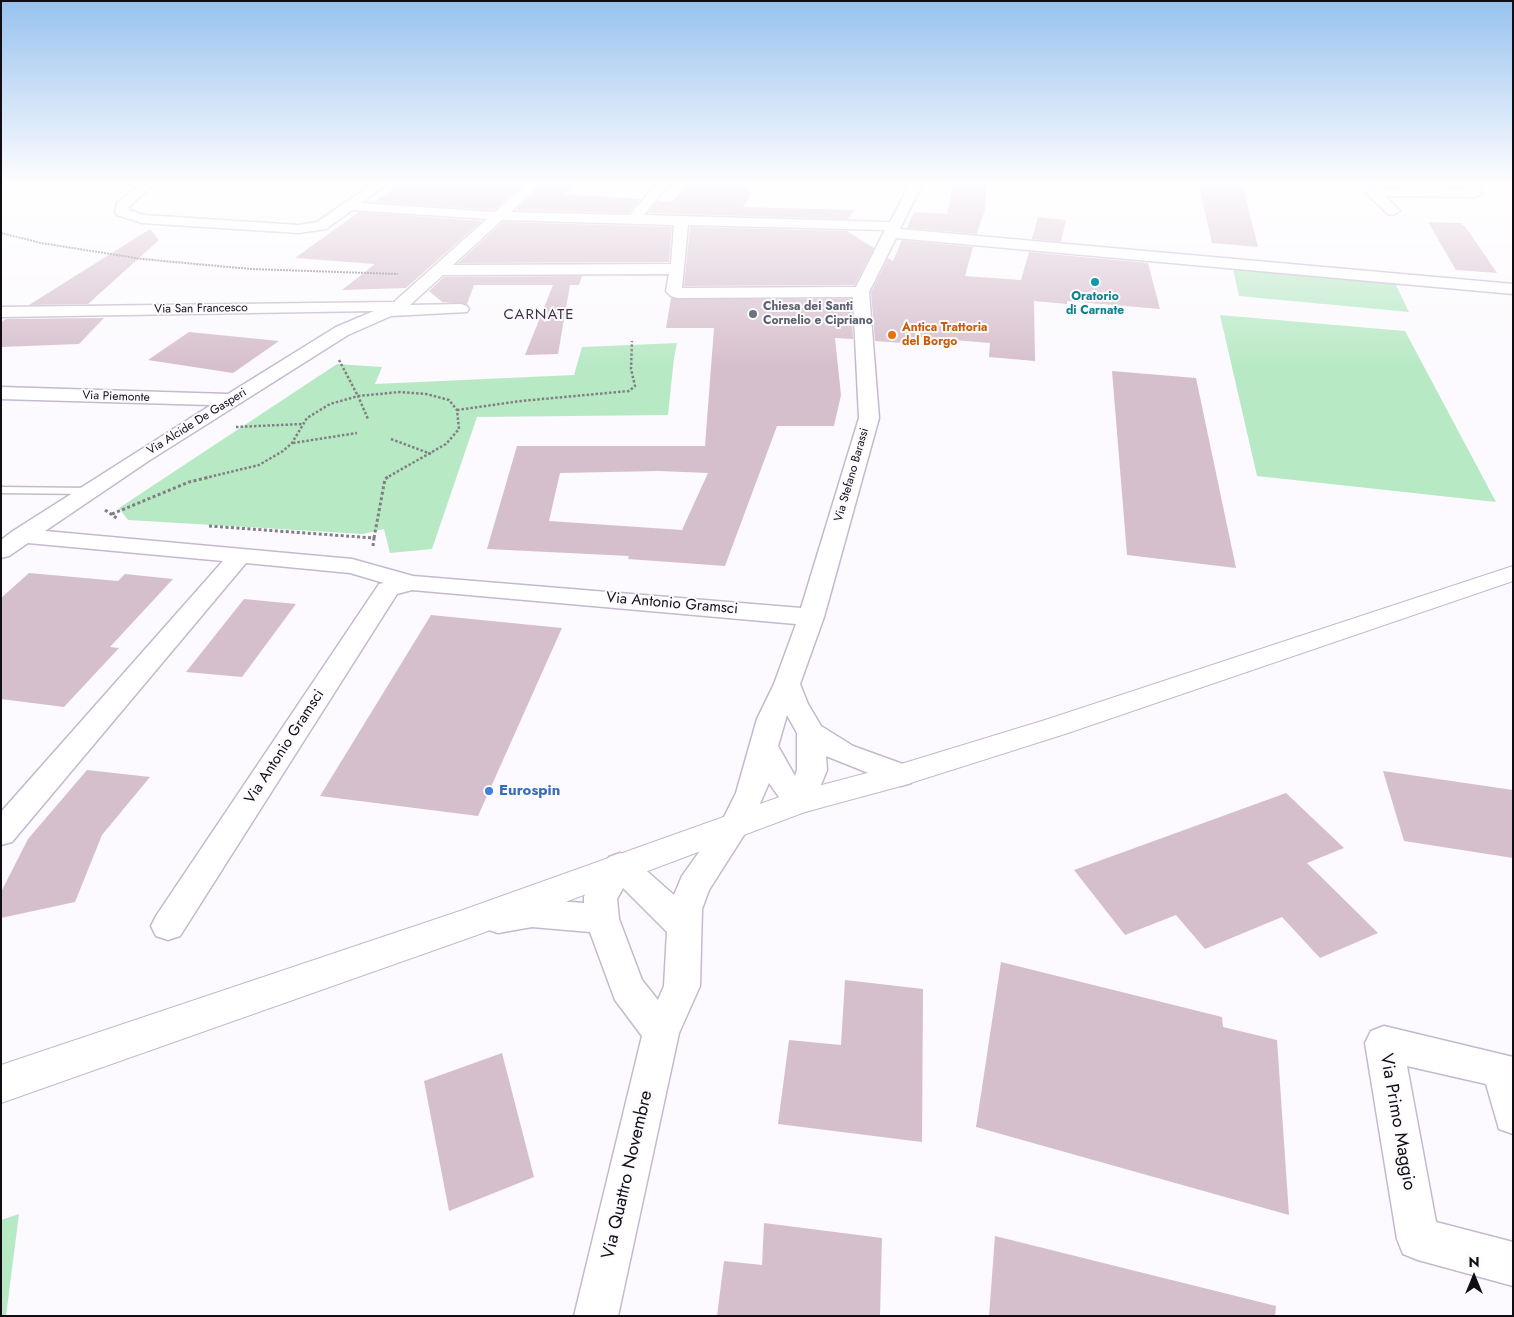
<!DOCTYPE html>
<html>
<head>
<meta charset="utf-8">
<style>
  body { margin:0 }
  #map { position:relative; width:1514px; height:1317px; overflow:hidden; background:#fcfafe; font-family:Jost,sans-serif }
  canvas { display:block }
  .frame { position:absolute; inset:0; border:2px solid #110d14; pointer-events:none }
  .north { position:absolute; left:1449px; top:1252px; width:50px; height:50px; -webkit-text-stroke:4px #fcfafe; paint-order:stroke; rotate:0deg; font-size:14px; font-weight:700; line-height:20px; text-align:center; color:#110d14 }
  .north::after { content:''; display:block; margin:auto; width:18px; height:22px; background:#110d14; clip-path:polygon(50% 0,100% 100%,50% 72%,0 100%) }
</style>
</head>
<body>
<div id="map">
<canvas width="1514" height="1317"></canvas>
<div class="frame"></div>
<div class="north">N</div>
</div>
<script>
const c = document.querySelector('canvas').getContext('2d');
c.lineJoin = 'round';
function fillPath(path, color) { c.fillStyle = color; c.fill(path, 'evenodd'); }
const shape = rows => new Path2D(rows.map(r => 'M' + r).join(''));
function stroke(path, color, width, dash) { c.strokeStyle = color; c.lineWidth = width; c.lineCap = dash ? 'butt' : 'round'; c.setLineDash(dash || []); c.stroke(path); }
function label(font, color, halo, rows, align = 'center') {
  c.font = font + ' Jost,sans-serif'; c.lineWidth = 4; c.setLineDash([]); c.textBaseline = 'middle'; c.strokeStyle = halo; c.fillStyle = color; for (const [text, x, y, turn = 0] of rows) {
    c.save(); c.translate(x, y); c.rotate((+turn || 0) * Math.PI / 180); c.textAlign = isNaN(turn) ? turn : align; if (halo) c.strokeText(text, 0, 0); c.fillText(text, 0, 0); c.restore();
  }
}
const green = shape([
  [1233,269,1395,283,1409,312,1239,296],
  [1220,315,1405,331,1496,502,1257,476],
  [677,343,674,358,668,415,477,417,432,549,390,553,384,529,363,534,128,520,119,508,337,364,382,367,375,384,574,375,582,347],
  [19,1214,6,1316,1,1316,1,1220]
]);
const building = shape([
  [402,182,526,182,494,210,374,202],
  [544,182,578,182,565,194,641,199,629,213,516,210],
  [690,182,739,182,752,193,743,207,855,210,847,219,648,213,658,201,672,202],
  [954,182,987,182,985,209,977,234,907,228,914,212,947,214],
  [1198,182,1237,182,1238,186,1243,186,1258,247,1212,243],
  [359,212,482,221,406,288,342,290,375,264,295,258],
  [1038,217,1066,220,1061,242,1032,239],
  [503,222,672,227,669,262,458,263],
  [1428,222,1461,223,1467,229,1497,273,1456,270],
  [690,227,847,231,874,248,855,285,684,286],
  [150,229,159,240,88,304,29,305],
  [902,240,973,247,965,276,1021,280,1029,252,1148,263,1160,309,1067,301,1067,304,1034,301,1035,361,989,357,990,343,917,337,916,344,875,341,871,292,888,258,893,261],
  [582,276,579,285,570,285,558,354,525,355,553,285,474,285,467,304,442,302,429,291,444,277],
  [671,298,851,299,853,339,835,338,841,395,834,426,777,426,725,566,628,559,629,556,487,549,517,446,705,446,714,328,666,328],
  [659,471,708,473,682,530,549,521,560,473],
  [104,318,79,344,1,347,1,322,6,319],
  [189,332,279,341,233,373,148,360],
  [1112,371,1196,378,1236,568,1127,555],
  [29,573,118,581,125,574,173,579,110,647,119,648,64,707,1,699,1,598],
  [244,599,296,604,242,677,186,672],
  [431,615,562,628,478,816,320,796],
  [87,770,150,777,102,835,75,902,1,918,1,892,28,839],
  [1383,771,1513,790,1513,858,1404,841],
  [1286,793,1344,848,1307,863,1378,933,1320,958,1282,917,1205,949,1176,915,1125,935,1074,870],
  [1001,962,1222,1017,1223,1027,1277,1040,1289,1215,976,1127],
  [845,980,923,989,922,1142,778,1124,789,1040,841,1045],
  [502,1053,534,1177,449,1211,424,1081],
  [764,1223,882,1238,880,1316,717,1316,724,1261,762,1265],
  [995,1236,1276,1306,1275,1316,989,1316]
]);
const pathFar2 = shape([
  [1,233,41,243,142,259,251,269,398,274]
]);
const pathFar1 = shape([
  [339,360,358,396,400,392,426,394,449,400,457,410,459,429,446,444,386,478],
  [457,410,521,401,629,391,635,386,631,369,632,341],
  [236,427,302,424],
  [391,439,431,454],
  [293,443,357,433],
  [205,478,259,465,283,451,292,443,307,418,330,404,358,396,368,419]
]);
const path = shape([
  [105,510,118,519],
  [112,514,189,482,210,477],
  [209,526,374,538,373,546],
  [374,538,385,479,388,477]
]);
const lane = shape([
  [1,487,89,488,94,491,89,494,1,493,1,487]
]);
const street = shape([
  [143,182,156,182,129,207,129,210,144,215,299,225,317,222,375,182,389,182,362,203,495,212,529,182,542,182,511,212,630,215,658,182,671,182,644,215,890,222,911,182,923,182,900,229,1513,284,1513,294,896,238,869,292,879,418,824,617,800,684,808,704,821,726,853,746,911,767,916,775,911,783,901,786,826,756,827,770,814,802,810,810,799,813,788,810,769,783,751,824,709,890,702,909,700,986,679,1033,618,1316,574,1316,642,1036,615,1000,590,932,532,927,498,933,486,929,481,919,486,909,532,899,584,903,584,897,588,887,609,857,620,853,631,857,674,895,682,876,724,817,736,793,757,719,774,684,796,624,412,590,397,594,180,936,168,940,156,936,151,926,156,916,379,584,384,583,350,573,246,563,12,842,1,845,1,812,223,561,28,543,9,556,1,558,1,540,13,531,211,405,1,399,1,387,228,394,336,327,374,311,1,317,1,307,394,302,487,219,352,210,326,229,299,233,142,223,117,215,115,212,117,203,143,182],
  [502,220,674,225,671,264,453,265,502,220],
  [688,225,885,230,856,287,682,288,688,225],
  [669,274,666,291,671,296,677,298,853,297,859,418,801,608,413,576,352,559,45,531,150,460,348,335,391,316,467,312,469,309,467,306,461,304,410,305,443,275,669,274],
  [787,715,797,733,797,770,795,776,778,746,787,715],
  [623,888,667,932,664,986,658,1000,642,980,619,919,617,899,623,888],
  [1405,182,1419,182,1425,187,1464,189,1459,182,1472,182,1483,193,1476,197,1385,196,1400,211,1393,215,1388,214,1366,193,1373,189,1410,188,1405,182],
  [1384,1026,1513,1057,1513,1134,1499,1129,1486,1084,1407,1066,1436,1222,1513,1242,1513,1286,1418,1260,1403,1254,1397,1239,1365,1043,1371,1031,1384,1026]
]);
const secondary = shape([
  [1513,566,1513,581,1065,734,901,786,805,812,477,935,1,1103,1,1065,460,911,788,794,901,764,1045,720,1513,566]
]);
const markers = [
  [1095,282,5,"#0f9aa8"],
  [753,314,5,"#6b7280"],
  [892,335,5,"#e8710a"],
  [489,791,5,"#3f7fe0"]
];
const farCulturenames = [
  ["Oratorio",1095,297],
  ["di Carnate",1095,311]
];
const farWorshipnames = [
  ["Chiesa dei Santi",763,307],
  ["Cornelio e Cipriano",763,321]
];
const farStreetnames = [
  ["Via San Francesco",201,309,-1],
  ["Via Piemonte",116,397,2],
  ["Via Alcide De Gasperi",197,422,-32],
  ["Via Stefano Barassi",852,475,-74]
];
const farFoodnames = [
  ["Antica Trattoria",902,328],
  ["del Borgo",902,342]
];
const farQuarternames = [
  ["CARNATE",539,315]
];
const streetNames = [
  ["Via Antonio Gramsci",672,604,5],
  ["Via Antonio Gramsci",285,747,-57]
];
const shopNames = [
  ["Eurospin",499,791]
];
const nearStreetnames = [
  ["Via Primo Maggio",1397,1122,80],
  ["Via Quattro Novembre",628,1175,-77]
];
fillPath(green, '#b8e9c5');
fillPath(building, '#d6bfcc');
stroke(lane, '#c4b9cd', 3);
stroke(street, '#c4b9cd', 3);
stroke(secondary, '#c4b9cd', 2);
stroke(pathFar2, '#827f84', 2, [2, 1]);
stroke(pathFar1, '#827f84', 2.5, [2.5, 2]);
stroke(path, '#827f84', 3, [3, 2.5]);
fillPath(lane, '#fff');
fillPath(street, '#fff');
fillPath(secondary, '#fff');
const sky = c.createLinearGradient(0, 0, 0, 366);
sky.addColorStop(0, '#97c2ee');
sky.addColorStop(0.5, '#fefdff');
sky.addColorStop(1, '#fefdff00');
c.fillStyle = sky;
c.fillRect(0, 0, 1514, 366);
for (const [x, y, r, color] of markers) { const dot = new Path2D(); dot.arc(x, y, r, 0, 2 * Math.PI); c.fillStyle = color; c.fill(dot); stroke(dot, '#fcfafe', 2); }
label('bold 12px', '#0d838f', '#fcfafe', farCulturenames);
label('bold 12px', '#5b616d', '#fcfafe', farWorshipnames, 'left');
label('12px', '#110d14', '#fcfafe', farStreetnames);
label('bold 12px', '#c56008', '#fcfafe', farFoodnames, 'left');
c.letterSpacing = '1px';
label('15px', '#3c3243', '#fcfafe', farQuarternames);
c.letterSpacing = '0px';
label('15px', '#110d14', '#fcfafe', streetNames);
label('bold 15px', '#366cbe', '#fcfafe', shopNames, 'left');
label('18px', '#110d14', '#fcfafe', nearStreetnames);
</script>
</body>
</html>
